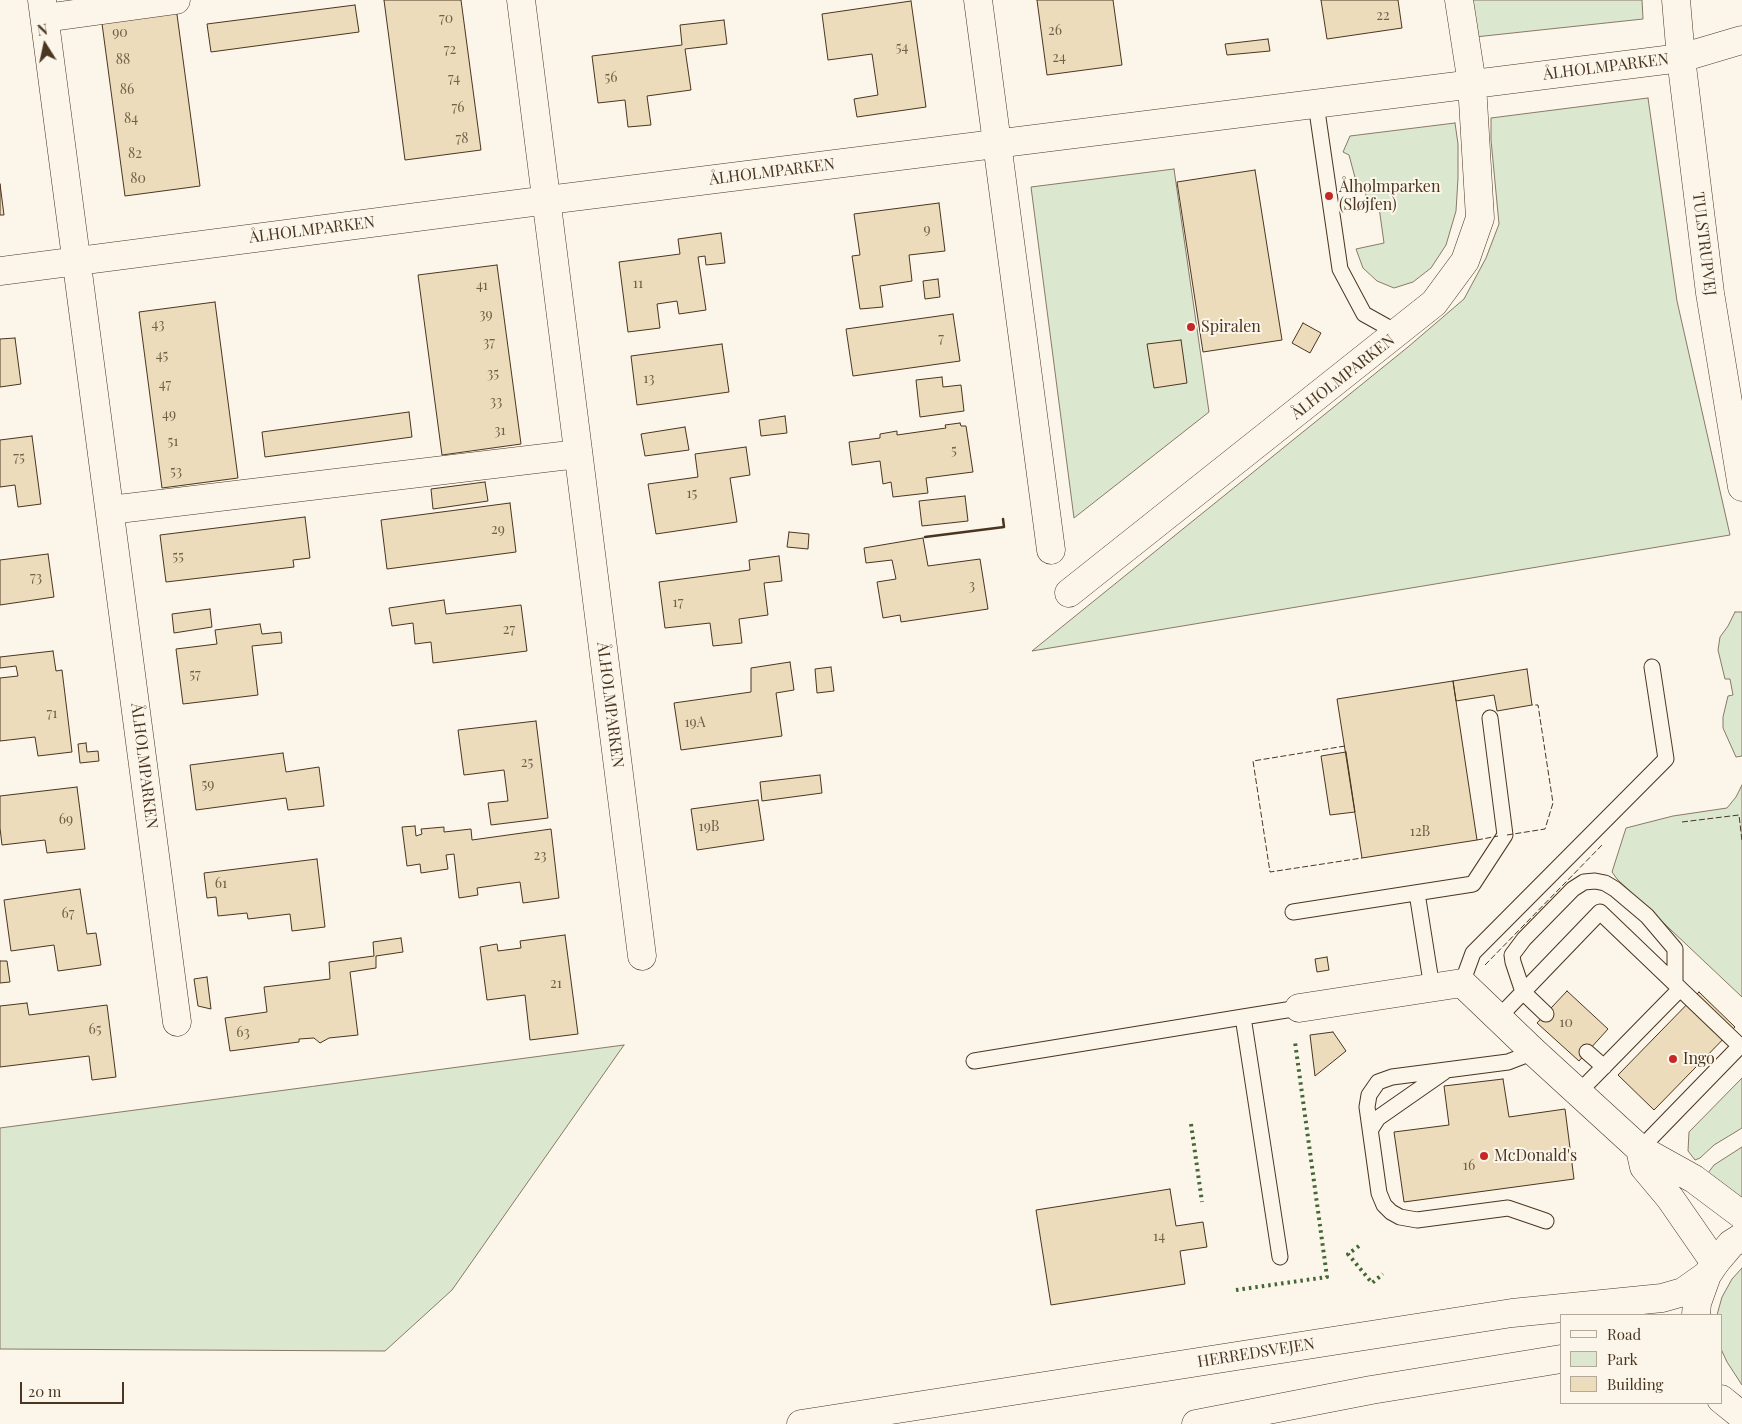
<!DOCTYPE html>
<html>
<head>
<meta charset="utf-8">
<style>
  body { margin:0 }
  #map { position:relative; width:1742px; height:1424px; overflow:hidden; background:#fbf6e9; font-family:"Playfair Display",serif }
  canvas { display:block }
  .legend { position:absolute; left:1560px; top:1314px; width:162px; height:90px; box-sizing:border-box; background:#fbf6e9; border:1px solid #b4a999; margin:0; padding:6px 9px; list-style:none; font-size:15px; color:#4a3520 }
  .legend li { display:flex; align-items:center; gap:10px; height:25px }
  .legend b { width:25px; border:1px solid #b4a999 }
  .north { position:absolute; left:20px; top:20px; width:50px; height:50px; -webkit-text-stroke:4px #fbf6e9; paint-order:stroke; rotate:350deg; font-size:14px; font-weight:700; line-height:20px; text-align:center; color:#4a3520 }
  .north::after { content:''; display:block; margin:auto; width:18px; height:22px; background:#4a3520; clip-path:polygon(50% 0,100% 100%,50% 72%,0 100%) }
  .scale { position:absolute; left:20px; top:1382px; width:104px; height:22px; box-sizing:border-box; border:2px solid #4a3520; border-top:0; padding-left:6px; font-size:15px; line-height:18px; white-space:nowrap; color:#4a3520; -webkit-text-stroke:4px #fbf6e9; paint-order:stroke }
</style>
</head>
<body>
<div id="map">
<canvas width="1742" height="1424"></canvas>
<ul class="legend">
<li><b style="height:6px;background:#fbf6e9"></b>Road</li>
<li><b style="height:14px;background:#dce7d0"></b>Park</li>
<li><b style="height:14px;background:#ecdcbc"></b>Building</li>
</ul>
<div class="north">N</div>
<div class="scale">20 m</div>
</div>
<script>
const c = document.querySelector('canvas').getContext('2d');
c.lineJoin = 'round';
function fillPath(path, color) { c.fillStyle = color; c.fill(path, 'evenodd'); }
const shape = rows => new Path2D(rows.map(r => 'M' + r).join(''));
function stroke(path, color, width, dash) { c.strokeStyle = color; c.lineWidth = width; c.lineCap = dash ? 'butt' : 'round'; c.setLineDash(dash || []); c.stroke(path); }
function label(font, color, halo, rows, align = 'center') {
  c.font = font + ' "Playfair Display",serif'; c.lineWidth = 4; c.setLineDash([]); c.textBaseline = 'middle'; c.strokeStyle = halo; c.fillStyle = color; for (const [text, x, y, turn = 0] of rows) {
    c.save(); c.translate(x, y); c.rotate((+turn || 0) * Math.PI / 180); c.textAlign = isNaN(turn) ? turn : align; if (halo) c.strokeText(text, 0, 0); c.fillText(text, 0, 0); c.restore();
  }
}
const green = shape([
  [1469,0,1642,0,1643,19,1475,37,1469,0],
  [1648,98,1677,301,1730,535,1032,651,1408,347,1464,299,1486,258,1499,224,1491,140,1491,118,1648,98],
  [1455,123,1458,144,1458,178,1456,211,1446,245,1431,268,1413,282,1394,288,1377,281,1363,268,1356,249,1384,243,1378,200,1367,200,1364,185,1357,185,1349,155,1343,152,1350,136,1455,123],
  [1174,169,1209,412,1074,518,1031,187,1174,169],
  [1735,612,1742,612,1742,756,1736,757,1723,728,1723,717,1728,696,1733,695,1730,679,1725,679,1718,650,1720,637,1728,626,1735,612],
  [1742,785,1742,997,1617,879,1612,872,1626,828,1673,816,1727,808,1736,797,1742,785],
  [624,1045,452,1290,385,1351,0,1349,0,1128,624,1045],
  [1742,1078,1742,1128,1714,1145,1700,1158,1695,1160,1688,1151,1689,1132,1742,1078],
  [1742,1147,1742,1198,1738,1197,1708,1173,1714,1165,1742,1147],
  [1742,1268,1742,1385,1727,1362,1721,1349,1721,1315,1717,1315,1722,1297,1732,1279,1742,1268]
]);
const building = shape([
  [384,0,461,0,481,150,405,160,384,0],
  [1037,0,1113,0,1122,65,1047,75,1037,0],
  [1321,0,1398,0,1402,28,1327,39,1321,0],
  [911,1,926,107,857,117,854,99,878,95,872,54,828,60,822,14,911,1],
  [355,5,359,32,211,52,207,24,355,5],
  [176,7,200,186,125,196,101,16,176,7],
  [724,20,727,44,685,49,691,90,647,96,651,125,628,127,625,100,598,103,592,56,682,45,680,25,724,20],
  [1268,39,1270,51,1227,55,1225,44,1268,39],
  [1255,170,1282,340,1203,352,1177,182,1255,170],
  [0,184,4,215,0,215,0,184],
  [939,203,945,251,909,255,912,281,880,286,883,307,860,309,852,256,860,255,854,214,939,203],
  [721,233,725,263,706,265,705,256,698,257,706,310,679,314,677,301,657,304,660,328,628,332,619,262,680,254,678,239,721,233],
  [497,265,521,444,442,455,418,275,497,265],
  [938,279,940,297,925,299,923,281,938,279],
  [215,302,238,478,162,488,139,312,215,302],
  [953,314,960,361,853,376,846,329,953,314],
  [1303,323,1321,333,1310,353,1292,343,1303,323],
  [15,338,21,384,0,387,0,339,15,338],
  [1181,340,1187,383,1154,388,1147,344,1181,340],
  [722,344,729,392,637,405,631,356,722,344],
  [942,377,943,387,961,385,964,411,920,417,916,380,942,377],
  [409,412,412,437,265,457,262,432,409,412],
  [785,416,787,433,761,436,759,420,785,416],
  [960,423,961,426,966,426,973,472,926,478,928,493,893,497,891,482,883,484,880,461,852,465,849,442,880,438,880,434,897,431,897,435,946,428,945,425,960,423],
  [685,427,689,450,645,456,641,434,685,427],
  [32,436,41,504,18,507,15,485,0,487,0,440,32,436],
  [746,447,750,475,730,478,737,522,656,534,648,484,698,477,695,454,746,447],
  [485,482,488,501,433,509,431,489,485,482],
  [965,496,968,521,922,526,919,501,965,496],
  [510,503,516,552,387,569,381,520,510,503],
  [305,517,310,558,293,560,294,567,166,582,160,535,305,517],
  [789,532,809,534,808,549,787,547,789,532],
  [923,538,928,566,980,559,988,609,901,622,900,615,883,618,877,582,896,579,892,560,866,563,864,548,923,538],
  [48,554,54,597,0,605,0,560,48,554],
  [779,556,782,581,764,583,768,615,739,619,742,643,713,646,710,623,665,628,659,582,750,570,749,560,779,556],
  [444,600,446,614,521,605,527,651,433,663,431,642,415,644,413,623,392,626,389,608,444,600],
  [210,609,212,627,174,633,172,614,210,609],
  [260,624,262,634,281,632,282,643,252,646,258,695,183,704,176,649,217,644,215,630,260,624],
  [53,651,56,671,62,670,72,752,38,756,35,737,0,741,0,678,18,676,16,666,0,668,0,657,53,651],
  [790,662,794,690,776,693,782,736,681,750,674,703,751,692,751,668,790,662],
  [831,667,834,691,817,693,815,669,831,667],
  [1527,669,1532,705,1497,711,1494,695,1456,701,1453,681,1527,669],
  [1453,681,1477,840,1362,858,1337,699,1453,681],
  [536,721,548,818,491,825,488,803,508,801,504,770,464,775,458,730,536,721],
  [86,743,87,752,98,751,99,761,80,763,78,744,86,743],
  [1346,752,1355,812,1330,815,1321,756,1346,752],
  [283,753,286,772,319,767,324,806,288,810,286,798,196,810,190,765,283,753],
  [820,775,822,793,762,801,760,782,820,775],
  [77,787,85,849,47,853,45,840,2,845,0,828,0,796,77,787],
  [758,800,764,840,697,850,691,809,758,800],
  [415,826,416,836,422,834,421,829,444,827,444,832,471,829,472,840,551,829,559,898,523,903,520,882,477,888,478,895,459,898,454,854,446,855,448,869,421,873,420,864,407,866,402,827,415,826],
  [317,859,325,927,292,931,290,914,248,919,247,913,218,916,216,897,207,898,204,873,317,859],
  [80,889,87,934,96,933,101,965,58,971,54,945,11,951,4,900,80,889],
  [565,935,578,1034,530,1040,525,995,487,1000,480,947,497,944,498,951,521,948,520,941,565,935],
  [401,938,403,952,376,956,376,968,350,972,358,1035,329,1038,320,1043,314,1038,299,1039,299,1042,230,1051,225,1018,267,1012,264,987,330,979,329,962,374,956,373,942,401,938],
  [1327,957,1329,970,1317,972,1315,959,1327,957],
  [0,961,7,961,10,982,0,983,0,961],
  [207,977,211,1009,198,1006,194,979,207,977],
  [1567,991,1608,1029,1579,1061,1537,1023,1567,991],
  [1699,992,1735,1027,1654,1110,1618,1075,1699,992],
  [27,1003,29,1015,107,1005,116,1077,92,1080,89,1056,0,1067,0,1006,27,1003],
  [1333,1032,1346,1051,1315,1076,1310,1035,1333,1032],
  [1503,1079,1509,1117,1565,1109,1574,1179,1404,1202,1394,1132,1449,1125,1444,1086,1503,1079],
  [1170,1189,1176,1226,1203,1222,1207,1247,1180,1251,1185,1284,1051,1305,1036,1210,1170,1189]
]);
const lane = shape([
  [1316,104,1340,269,1364,314,1398,333],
  [1417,893,1432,988],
  [1293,912,1473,884,1505,835,1490,718],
  [1462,983,1473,953,1666,759,1652,667],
  [1546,1014,1523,992,1513,962,1512,955,1524,939,1573,889,1584,882,1595,881,1605,883,1615,889,1647,916,1675,949,1675,984],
  [1243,1017,1299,1008],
  [1499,1017,1600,912,1740,1046,1640,1149],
  [1534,1052,1508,1062,1392,1077,1378,1082,1369,1095,1367,1107,1379,1193,1384,1205,1391,1212,1400,1217,1417,1220,1508,1208,1546,1221],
  [1587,1052,1604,1067],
  [974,1061,1243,1017,1280,1257],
  [1578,1093,1680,989],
  [1371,1129,1378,1118,1444,1072]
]);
const street = shape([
  [42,0,177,1022],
  [521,0,642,956],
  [978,0,1051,550],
  [45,18,176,0],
  [0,271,548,200,1681,58,1742,40],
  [110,510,578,454],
  [1069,593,1434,303,1465,261,1480,218,1472,84,1459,0],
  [1299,1008,1462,983,1534,1052,1640,1149,1694,1179,1742,1215],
  [1640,1149,1644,1167,1670,1198,1715,1263]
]);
const secondary = shape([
  [1676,0,1681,58,1710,293,1742,487],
  [1696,1315,1697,1303,1707,1275,1715,1263,1731,1244,1742,1237],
  [1721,1399,1742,1416],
  [801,1424,1512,1313,1662,1298,1683,1292,1707,1275],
  [1196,1424,1371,1390,1561,1359]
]);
const hedge = shape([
  [1191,1124,1202,1202],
  [1359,1246,1348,1254,1372,1283,1383,1274],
  [1236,1290,1327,1277,1295,1042]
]);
const fence = shape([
  [1345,746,1253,761,1270,872,1362,858],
  [1682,822,1739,815,1742,841],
  [1507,835,1545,829,1553,803,1538,705,1532,705],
  [1477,840,1498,836],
  [1485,965,1603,844]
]);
const wall = shape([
  [925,537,1004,527,1003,519]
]);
const markers = [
  [1329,196,5,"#c62828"],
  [1191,327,5,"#c62828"],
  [1673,1059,5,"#c62828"],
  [1484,1156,5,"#c62828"]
];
const numberNames = [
  ["22",1383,16],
  ["70",446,19],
  ["26",1055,31],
  ["90",120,33],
  ["54",902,48],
  ["72",450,50],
  ["24",1059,58],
  ["88",123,60],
  ["56",611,78],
  ["74",454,79],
  ["86",127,90],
  ["76",458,108],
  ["84",131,119],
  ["78",462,139],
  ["82",135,154],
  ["80",138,179],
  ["9",927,230],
  ["11",638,284],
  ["41",482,286],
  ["39",486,315],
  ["43",158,325],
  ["7",941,339],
  ["37",489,343],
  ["45",162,356],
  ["35",493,374],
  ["13",649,379],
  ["47",165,385],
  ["33",496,402],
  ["49",169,415],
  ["31",500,431],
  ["51",173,442],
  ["5",954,451],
  ["75",19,458],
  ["53",176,472],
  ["15",692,494],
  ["29",498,530],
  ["55",178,557],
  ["73",36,578],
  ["3",972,586],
  ["17",678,603],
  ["27",509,630],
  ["57",195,675],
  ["71",52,714],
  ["19A",695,723],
  ["25",527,763],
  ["59",208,785],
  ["69",66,820],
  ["19B",709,827],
  ["12B",1420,832],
  ["23",540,856],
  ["61",221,884],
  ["67",68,914],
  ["21",556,984],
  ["10",1566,1023],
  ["65",95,1030],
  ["63",243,1033],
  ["16",1469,1166],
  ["14",1159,1237]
];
const streetNames = [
  ["ÅLHOLMPARKEN",1606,67,-7],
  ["ÅLHOLMPARKEN",772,172,-7],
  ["ÅLHOLMPARKEN",312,230,-7],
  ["TULSTRUPVEJ",1704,244,83],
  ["ÅLHOLMPARKEN",1343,377,-38],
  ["ÅLHOLMPARKEN",610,705,83],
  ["ÅLHOLMPARKEN",144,766,83],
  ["HERREDSVEJEN",1256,1353,-9]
];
const poiNames = [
  ["Ålholmparken",1339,187],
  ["(Sløjfen)",1339,205],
  ["Spiralen",1201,327],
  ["Ingo",1683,1059],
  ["McDonald's",1494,1156]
];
fillPath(green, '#dce7d0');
stroke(green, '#887966', 1);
fillPath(building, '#ecdcbc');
stroke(building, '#4a3520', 1);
stroke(lane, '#4a3520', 17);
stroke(street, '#4a3520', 29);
stroke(secondary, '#4a3520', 29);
stroke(lane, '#fbf6e9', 15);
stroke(street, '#fbf6e9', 28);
stroke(secondary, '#fbf6e9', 28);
stroke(hedge, '#436837', 4, [2.5, 4]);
stroke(fence, '#4a3520', 1, [6, 2.5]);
stroke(wall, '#4a3520', 2.5);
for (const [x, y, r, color] of markers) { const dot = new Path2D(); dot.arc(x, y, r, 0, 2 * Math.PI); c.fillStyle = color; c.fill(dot); stroke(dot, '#fbf6e9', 2); }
label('14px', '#725f47', null, numberNames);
label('16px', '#4a3520', '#fbf6e9', streetNames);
label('16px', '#4a3520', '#fbf6e9', poiNames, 'left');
</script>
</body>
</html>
